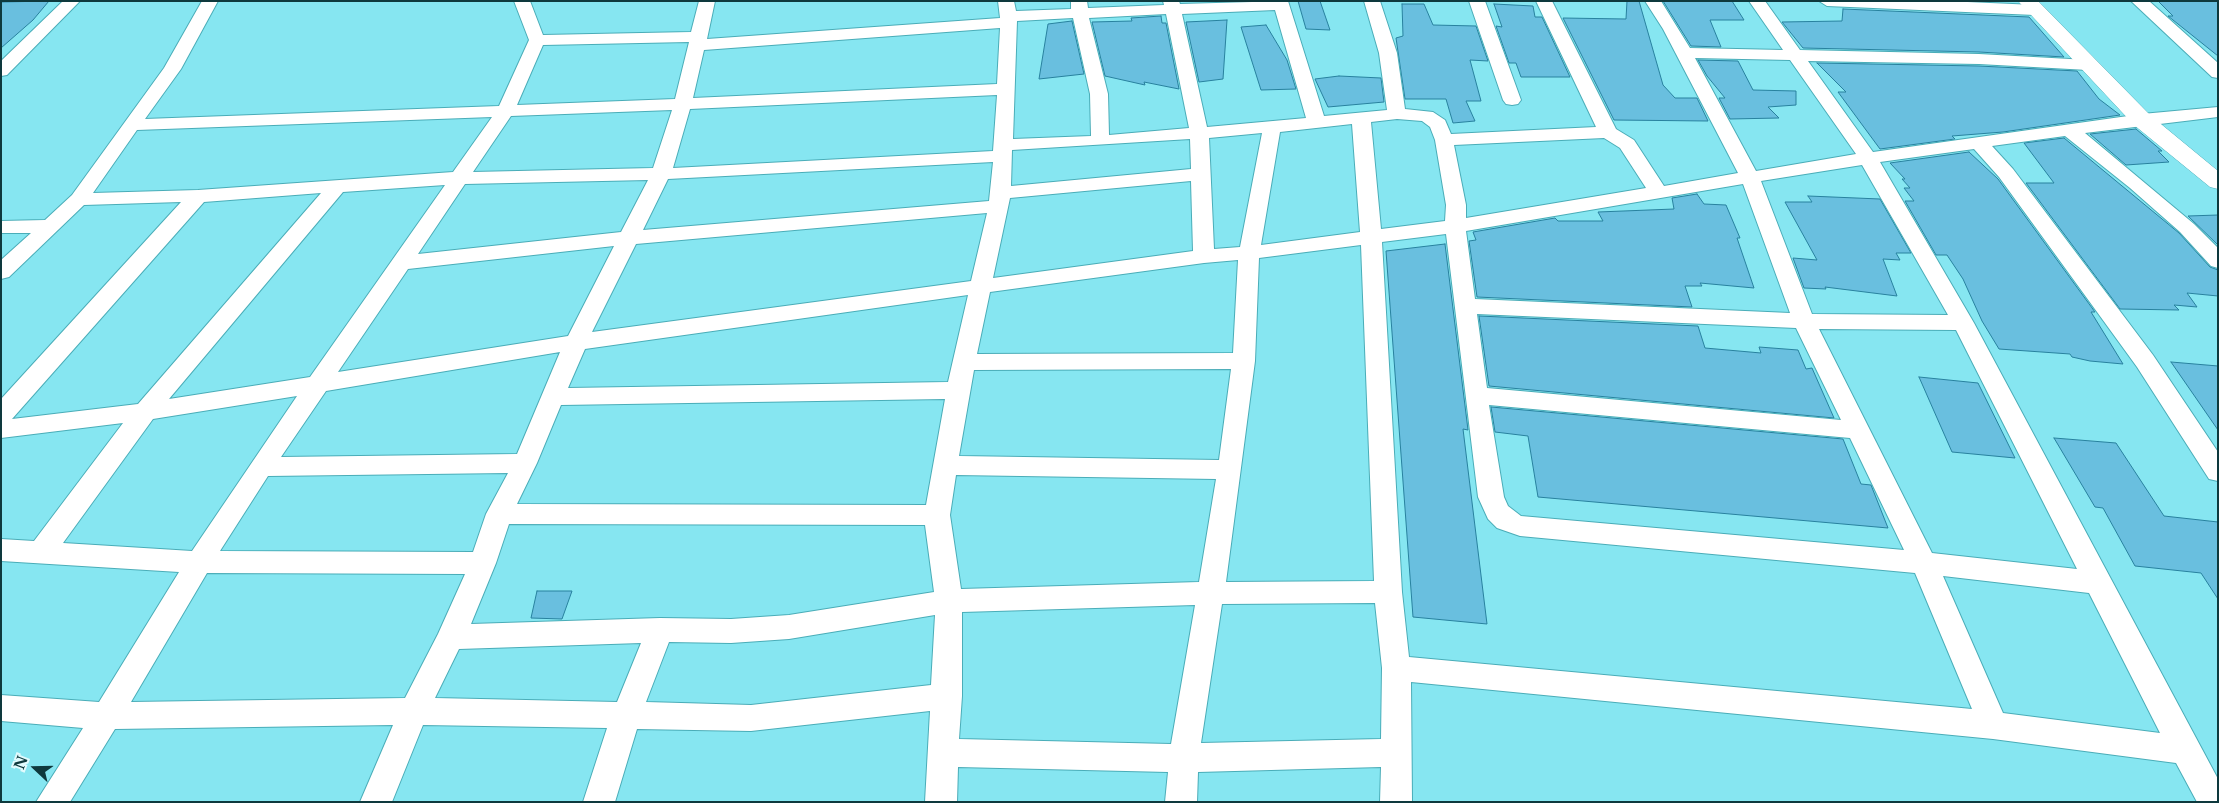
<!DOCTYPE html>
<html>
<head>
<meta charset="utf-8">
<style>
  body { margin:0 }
  #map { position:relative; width:2219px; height:803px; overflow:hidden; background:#86e6f1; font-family:"Libre Baskerville",serif }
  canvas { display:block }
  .frame { position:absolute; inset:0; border:2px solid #0e393d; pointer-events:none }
  .north { position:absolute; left:10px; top:743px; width:50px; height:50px; -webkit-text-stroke:4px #e1fbfe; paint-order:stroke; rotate:291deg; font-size:14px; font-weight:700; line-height:20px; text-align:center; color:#0e393d }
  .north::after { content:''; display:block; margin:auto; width:18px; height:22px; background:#0e393d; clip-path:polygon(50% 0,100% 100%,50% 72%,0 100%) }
</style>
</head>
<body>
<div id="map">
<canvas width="2219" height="803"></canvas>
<div class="frame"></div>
<div class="north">N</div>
</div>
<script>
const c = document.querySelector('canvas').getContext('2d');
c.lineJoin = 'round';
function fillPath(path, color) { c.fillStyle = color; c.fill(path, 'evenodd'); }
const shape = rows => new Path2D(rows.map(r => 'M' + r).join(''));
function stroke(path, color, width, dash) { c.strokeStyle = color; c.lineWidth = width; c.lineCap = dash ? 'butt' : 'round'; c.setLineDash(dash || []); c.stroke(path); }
const building = shape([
  [49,1,33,20,1,48,1,2,49,1],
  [1298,1,1320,1,1330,30,1306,29,1298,1],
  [1627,1,1639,1,1663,85,1675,98,1697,98,1708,121,1614,120,1563,18,1626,19,1627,1],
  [1663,1,1732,1,1744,20,1710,20,1721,47,1691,46,1663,1],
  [2158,1,2218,1,2218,56,2168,16,2173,16,2158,1],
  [1402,4,1424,4,1433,25,1476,26,1488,61,1470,60,1481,101,1466,101,1475,121,1453,123,1446,99,1405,99,1396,38,1403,36,1402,4],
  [1494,4,1533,6,1535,17,1542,17,1570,77,1521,77,1516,63,1509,63,1496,26,1502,27,1494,4],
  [1843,9,2029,17,2064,57,1979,52,1803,48,1782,22,1842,21,1843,9],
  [1161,16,1162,23,1166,23,1179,89,1144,82,1145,85,1105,76,1092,22,1132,21,1131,18,1161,16],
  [1227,20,1223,79,1199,82,1186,22,1227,20],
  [1072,21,1084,74,1039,79,1048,24,1072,21],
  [1266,25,1287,60,1296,89,1261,90,1241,27,1266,25],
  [1698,60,1738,61,1753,90,1796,91,1796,105,1768,107,1779,118,1730,119,1719,98,1725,98,1707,76,1698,60],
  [1817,63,1979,66,2077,71,2099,99,2120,115,2003,132,1952,136,1955,139,1880,149,1838,92,1846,92,1817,63],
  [1339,76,1381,78,1384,102,1328,107,1315,79,1339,76],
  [2136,129,2162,151,2158,151,2169,162,2126,165,2090,134,2136,129],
  [2064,138,2179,233,2210,267,2218,270,2218,296,2187,293,2197,307,2174,305,2179,310,2120,309,2026,183,2054,183,2024,143,2064,138],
  [1969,152,1998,179,2095,312,2091,312,2123,364,2090,361,2072,357,2070,354,1999,349,1982,321,1963,279,1947,255,1936,255,1905,201,1914,201,1904,188,1910,188,1902,179,1905,179,1890,163,1969,152],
  [1697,194,1704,204,1726,205,1740,238,1737,238,1754,288,1700,283,1702,286,1685,286,1692,307,1477,297,1469,241,1476,240,1473,232,1555,218,1558,221,1603,221,1598,212,1674,209,1672,198,1697,194],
  [1808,196,1880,199,1911,253,1896,253,1900,260,1883,259,1897,296,1825,287,1826,289,1804,288,1793,258,1817,260,1785,202,1812,202,1808,196],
  [2218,215,2218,245,2188,216,2218,215],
  [1445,244,1468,430,1463,429,1487,624,1413,617,1386,251,1445,244],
  [1479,316,1698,326,1705,348,1761,353,1759,347,1798,350,1806,369,1812,368,1834,418,1489,386,1479,316],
  [2171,362,2218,366,2218,430,2171,362],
  [1919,377,1978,383,2015,458,1952,452,1919,377],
  [1491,407,1843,439,1861,484,1871,485,1888,528,1538,497,1528,436,1495,432,1491,407],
  [2054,438,2116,443,2164,516,2218,522,2218,599,2201,573,2135,566,2103,508,2095,507,2054,438],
  [537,591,572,591,562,619,531,618,537,591]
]);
const minor = shape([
  [63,1,80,1,7,75,1,76,1,61,63,1],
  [202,1,218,1,181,69,145,119,499,106,529,40,514,1,530,1,543,35,691,32,699,1,715,1,707,39,1000,18,998,1,1014,1,1016,11,1071,9,1071,1,1087,1,1088,8,1164,5,1163,1,1179,1,1180,4,1288,1,1324,116,1387,110,1379,53,1364,1,1380,1,1397,53,1405,109,1433,112,1445,120,1451,134,1596,127,1536,1,1552,1,1616,129,1634,140,1664,186,1738,173,1663,29,1645,1,1661,1,1690,48,1783,50,1749,1,1765,1,1800,50,1979,54,2088,60,2094,61,2097,65,2094,69,2088,70,1979,64,1808,61,1873,152,2142,114,2218,107,2218,117,2085,133,2194,224,2218,248,2218,268,2211,266,2180,232,2130,188,2065,136,1992,146,2013,169,2153,355,2218,452,2218,481,2209,479,2137,367,1999,177,1974,149,1880,162,1974,323,2218,779,2218,802,2197,802,2176,763,1993,739,1411,682,1412,802,1380,802,1381,767,1198,772,1197,802,1165,802,1168,772,958,767,957,802,925,802,930,711,751,731,637,729,615,802,583,802,607,728,423,725,392,802,360,802,393,725,115,729,70,802,36,802,83,728,1,721,1,695,99,702,179,572,1,561,1,539,34,541,123,423,1,438,1,399,181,202,84,205,9,277,1,279,1,260,31,233,1,233,1,221,45,220,72,195,164,68,202,1],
  [1275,10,1306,118,1207,127,1182,14,1275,10],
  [1166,14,1189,128,1109,135,1108,94,1089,18,1166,14],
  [1073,18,1090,94,1091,136,1013,139,1017,21,1073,18],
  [1000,28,997,84,693,98,704,50,1000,28],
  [689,42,675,99,517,105,543,45,689,42],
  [1695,58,1790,60,1856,154,1756,171,1695,58],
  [997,95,993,151,673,168,690,109,997,95],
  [672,110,653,168,473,172,511,116,672,110],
  [492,117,453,172,198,190,93,193,137,130,492,117],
  [1397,119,1422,121,1430,127,1435,140,1446,205,1445,221,1381,229,1371,122,1397,119],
  [1352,124,1360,232,1261,245,1280,132,1352,124],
  [1262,133,1240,247,1214,249,1209,138,1262,133],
  [1604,138,1620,148,1646,188,1466,218,1466,205,1454,145,1604,138],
  [1190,139,1191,169,1011,186,1012,150,1190,139],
  [993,162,989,201,643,230,668,179,993,162],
  [1862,165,1948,315,1812,314,1761,181,1862,165],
  [648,180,621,232,418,254,465,184,648,180],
  [1191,181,1193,251,993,278,1010,198,1191,181],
  [1743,184,1790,313,1475,299,1466,231,1743,184],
  [445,185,310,377,169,399,343,192,445,185],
  [321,193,138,404,12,419,204,202,321,193],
  [987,213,971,281,592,332,636,244,987,213],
  [1446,234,1478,497,1488,519,1497,528,1520,536,1915,573,1972,709,1409,657,1402,592,1382,242,1446,234],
  [1361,245,1374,581,1226,582,1255,361,1259,258,1361,245],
  [614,246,568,336,338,372,408,269,614,246],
  [1238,260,1233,353,977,354,990,292,1204,263,1238,260],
  [968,295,948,382,568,388,585,349,968,295],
  [1477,314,1796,328,1841,420,1487,388,1477,314],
  [1819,329,1956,330,2077,569,1932,553,1819,329],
  [560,352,517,454,281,457,326,391,560,352],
  [1231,369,1219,460,959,456,974,370,1231,369],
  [297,396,192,551,63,543,153,419,297,396],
  [945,399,926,505,517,504,537,463,561,405,945,399],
  [1489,405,1850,438,1904,550,1521,516,1508,506,1504,497,1489,405],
  [508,473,486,514,473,552,220,551,268,476,508,473],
  [956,475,1216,479,1199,582,961,589,950,515,956,475],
  [509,524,925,525,934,592,789,615,731,619,660,618,471,624,496,563,509,524],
  [207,573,465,574,438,634,405,698,131,702,207,573],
  [1943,576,2089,593,2160,733,2003,713,1943,576],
  [1375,603,1382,668,1381,739,1201,743,1222,604,1375,603],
  [1195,605,1171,744,959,739,962,696,962,612,1195,605],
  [935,615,931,685,751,705,646,702,669,642,731,643,789,639,935,615],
  [641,643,617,702,435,698,459,649,641,643],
  [1469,1,1485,1,1521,100,1518,104,1512,105,1506,104,1503,100,1469,1],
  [1819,1,1945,1,2035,5,2043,10,2035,15,1827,6,1819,1],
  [2131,1,2149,1,2218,63,2218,78,2212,77,2131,1]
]);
const tertiary = shape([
  [2018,1,2038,1,2150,115,2218,171,2218,189,2210,187,2134,125,2018,1]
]);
fillPath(building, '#69bfdf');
stroke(building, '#28819e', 1);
stroke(minor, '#4aadb8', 2);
stroke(tertiary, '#4aadb8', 1);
fillPath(minor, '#fff');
fillPath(tertiary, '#fff');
</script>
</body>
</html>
